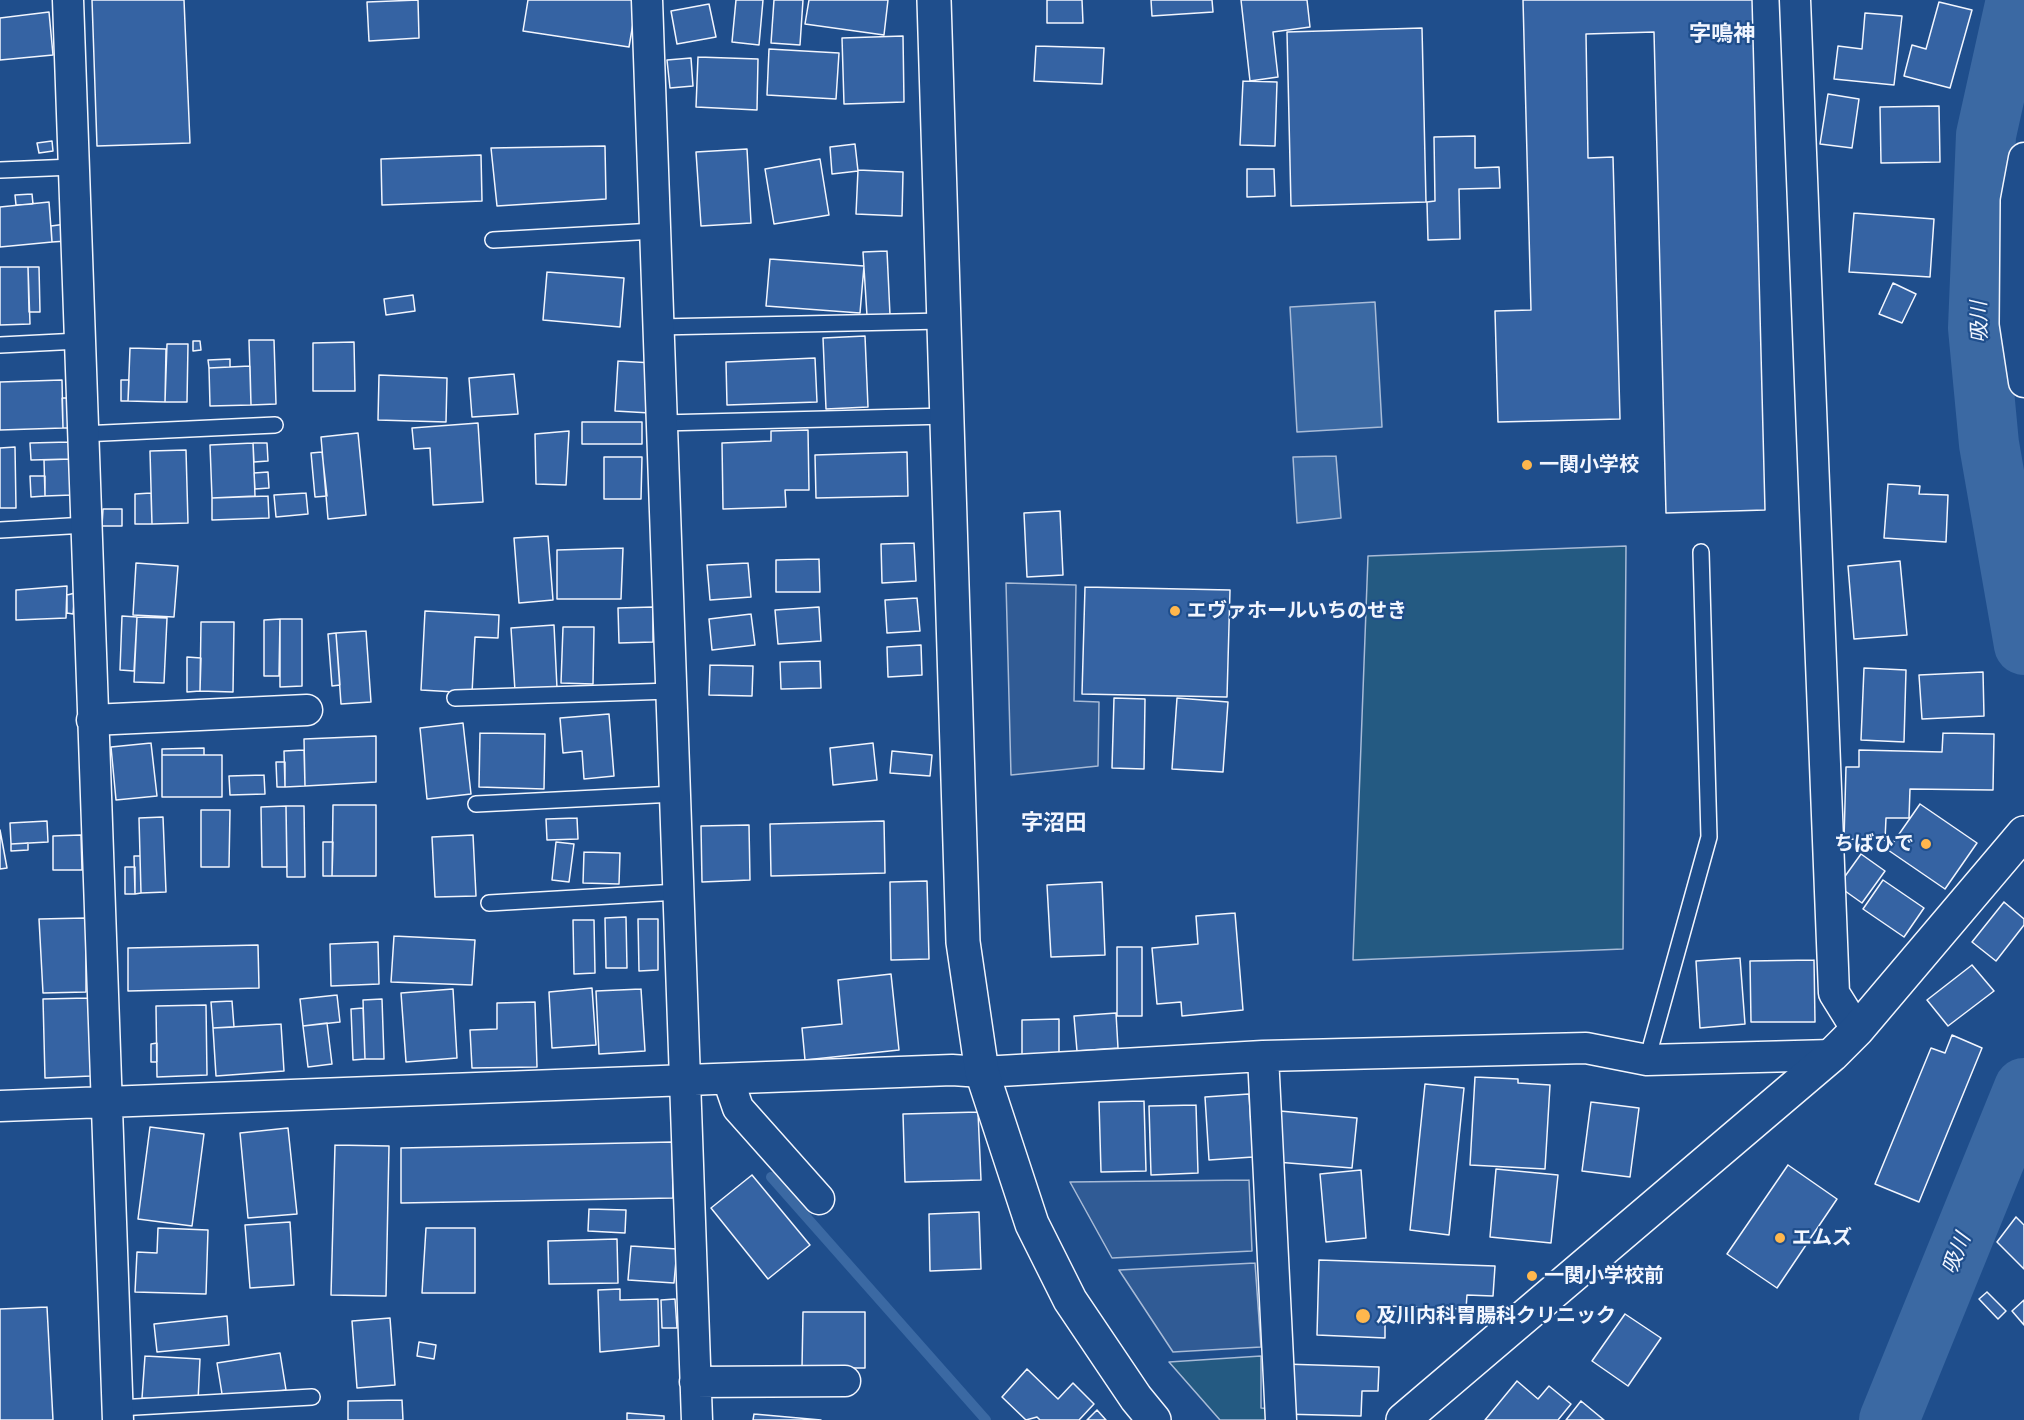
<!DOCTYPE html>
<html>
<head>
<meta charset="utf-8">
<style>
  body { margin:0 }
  canvas { display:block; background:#1f4e8c }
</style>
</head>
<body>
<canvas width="2024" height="1420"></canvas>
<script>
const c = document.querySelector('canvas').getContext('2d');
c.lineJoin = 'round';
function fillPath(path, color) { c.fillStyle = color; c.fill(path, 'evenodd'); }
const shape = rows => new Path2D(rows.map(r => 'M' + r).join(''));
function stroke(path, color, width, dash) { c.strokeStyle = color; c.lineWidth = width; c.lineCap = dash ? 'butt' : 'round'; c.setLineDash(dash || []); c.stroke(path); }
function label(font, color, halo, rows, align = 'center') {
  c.font = font + ' "Zilla Slab","Noto Sans JP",serif'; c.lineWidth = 4.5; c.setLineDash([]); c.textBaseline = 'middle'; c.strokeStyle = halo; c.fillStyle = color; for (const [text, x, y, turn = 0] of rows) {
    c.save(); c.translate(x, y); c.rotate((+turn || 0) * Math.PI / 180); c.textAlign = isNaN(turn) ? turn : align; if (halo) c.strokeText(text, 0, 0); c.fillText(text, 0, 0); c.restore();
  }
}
const green = shape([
  [1626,546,1623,949,1353,960,1368,556,1626,546],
  [1261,1356,1261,1408,1274,1409,1275,1420,1220,1420,1169,1362,1261,1356]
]);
const parking = shape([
  [1006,583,1076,585,1074,701,1099,702,1098,766,1011,775,1006,583],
  [1249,1180,1252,1251,1112,1258,1070,1182,1249,1180],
  [1255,1263,1261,1347,1173,1352,1119,1270,1255,1263]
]);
const water = shape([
  [1375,302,1382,427,1297,432,1290,307,1375,302],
  [1336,456,1341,518,1297,523,1293,457,1336,456]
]);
const stream = shape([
  [771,1177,986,1420]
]);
const river = shape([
  [2016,0,1986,135,1978,328,1989,444,2024,645],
  [1889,1420,2024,1088]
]);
const building = shape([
  [92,0,184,0,190,143,97,146,92,0],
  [418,0,419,38,369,41,367,2,418,0],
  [528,0,637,0,629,47,523,31,528,0],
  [736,0,763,0,759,45,732,42,736,0],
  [774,0,803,0,800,45,771,43,774,0],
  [809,0,888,0,884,35,805,24,809,0],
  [1047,0,1082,0,1083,23,1047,23,1047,0],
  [1151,0,1212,0,1213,12,1152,16,1151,0],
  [1241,0,1307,0,1310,27,1273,32,1278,77,1250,81,1241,0],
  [1523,0,1752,0,1765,510,1666,513,1654,32,1586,34,1588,158,1613,157,1620,419,1498,422,1495,311,1531,310,1523,0],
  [1939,2,1972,10,1950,88,1904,76,1912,45,1926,49,1939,2],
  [709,4,716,37,677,44,671,11,709,4],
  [49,12,53,55,0,60,0,18,49,12],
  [1865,13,1902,16,1894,85,1834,79,1838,46,1862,49,1865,13],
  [1422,28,1426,202,1291,206,1287,32,1422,28],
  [903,36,904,102,844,104,842,38,903,36],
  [1036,46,1104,48,1102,84,1034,81,1036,46],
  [769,49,839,53,836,99,767,95,769,49],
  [698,57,758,59,757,110,696,107,698,57],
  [691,58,693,86,670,88,667,60,691,58],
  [1243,81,1277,82,1275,146,1240,145,1243,81],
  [1828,94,1859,99,1852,148,1820,144,1828,94],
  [1939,106,1940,162,1881,163,1880,107,1939,106],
  [1475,136,1475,168,1499,167,1500,188,1459,189,1460,239,1428,240,1427,202,1435,201,1434,137,1475,136],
  [52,141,53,151,39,153,37,143,52,141],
  [855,144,858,171,832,174,830,147,855,144],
  [605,146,606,199,497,206,491,148,605,146],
  [747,149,751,223,701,226,696,152,747,149],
  [481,155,482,201,382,205,381,159,481,155],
  [820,159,829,215,774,224,765,169,820,159],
  [1247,169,1274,169,1275,196,1247,197,1247,169],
  [858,170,903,172,902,216,856,214,858,170],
  [32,194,33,204,16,205,15,195,32,194],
  [49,202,52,242,0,247,0,207,49,202],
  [1854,213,1934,219,1930,277,1849,272,1854,213],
  [66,224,67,241,52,242,51,226,66,224],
  [887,251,890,315,867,316,863,252,887,251],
  [770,259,864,266,860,313,766,306,770,259],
  [0,267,28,267,30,324,0,325,0,267],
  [28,267,39,267,40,312,29,312,28,267],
  [547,272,624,278,620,327,543,320,547,272],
  [1893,283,1916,294,1902,323,1879,314,1893,283],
  [413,295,415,311,386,315,384,299,413,295],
  [865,336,868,407,826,409,823,338,865,336],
  [249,340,274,340,276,404,251,405,249,340],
  [193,341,200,341,201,350,193,351,193,341],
  [354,342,355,391,313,391,313,343,354,342],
  [167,344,188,344,187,402,165,402,167,344],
  [130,348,166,349,165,402,128,401,130,348],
  [815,358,817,402,727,405,726,362,815,358],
  [230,359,230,367,209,368,208,360,230,359],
  [618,361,653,363,650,413,615,411,618,361],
  [250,366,251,405,210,406,209,368,250,366],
  [514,374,518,414,472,417,469,378,514,374],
  [379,375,447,378,446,422,378,420,379,375],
  [62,380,63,428,0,430,0,382,62,380],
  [121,380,129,380,128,401,121,401,121,380],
  [62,398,68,398,69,428,63,428,62,398],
  [582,422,642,422,642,444,582,444,582,422],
  [478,423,483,502,433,505,430,448,414,449,412,428,478,423],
  [808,430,809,490,785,490,786,507,723,509,722,443,771,441,771,431,808,430],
  [569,431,566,485,536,484,535,434,569,431],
  [358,433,366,515,328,519,321,437,358,433],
  [69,442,70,459,31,460,30,443,69,442],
  [253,443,267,443,268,461,254,462,253,443],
  [253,443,255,496,212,498,210,445,253,443],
  [15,447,16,508,0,508,0,448,15,447],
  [186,450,188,523,152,524,150,451,186,450],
  [322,452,327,496,315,497,311,453,322,452],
  [907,452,908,496,816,498,815,455,907,452],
  [604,457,642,457,641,499,604,499,604,457],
  [70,459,72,495,45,496,44,460,70,459],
  [268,472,269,488,255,489,254,473,268,472],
  [30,476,45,476,45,496,31,497,30,476],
  [1888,484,1920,486,1919,494,1948,495,1946,542,1884,538,1888,484],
  [151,493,152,524,135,524,135,494,151,493],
  [306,493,308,514,276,517,274,495,306,493],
  [268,496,269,518,212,520,212,498,268,496],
  [103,509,122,509,122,526,102,526,103,509],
  [1060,511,1063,575,1027,577,1024,513,1060,511],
  [548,536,553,600,519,603,514,538,548,536],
  [914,543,916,581,882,583,881,544,914,543],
  [623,548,621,599,557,599,557,550,623,548],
  [819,559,820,592,776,592,776,560,819,559],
  [1900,561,1907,635,1854,639,1848,566,1900,561],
  [136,563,178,566,174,617,133,615,136,563],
  [748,563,751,597,710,600,707,565,748,563],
  [67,586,66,618,16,620,16,590,67,586],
  [1085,587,1230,590,1227,697,1082,694,1085,587],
  [75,593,73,614,67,613,67,595,75,593],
  [917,598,920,631,887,633,885,600,917,598],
  [653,607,653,642,619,643,618,608,653,607],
  [819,607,821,641,778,644,775,610,819,607],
  [425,611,499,615,498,638,475,637,472,693,421,690,425,611],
  [751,614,755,645,712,650,709,619,751,614],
  [122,616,137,617,134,671,120,670,122,616],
  [137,617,167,618,164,683,134,682,137,617],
  [280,619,279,676,264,676,264,620,280,619],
  [280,619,302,619,302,686,280,687,280,619],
  [201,622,234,622,233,692,200,691,201,622],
  [554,625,557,688,515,691,511,628,554,625],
  [563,627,594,627,593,684,561,683,563,627],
  [366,631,371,702,341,704,336,633,366,631],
  [336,633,340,685,332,686,328,634,336,633],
  [921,645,922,675,888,677,887,647,921,645],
  [187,657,201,658,200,691,187,692,187,657],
  [820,661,821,688,781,689,780,662,820,661],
  [710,665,753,666,752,696,709,695,710,665],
  [1864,668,1906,670,1904,742,1861,740,1864,668],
  [1983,672,1984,716,1922,719,1919,675,1983,672],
  [1114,698,1145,699,1144,769,1112,768,1114,698],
  [1177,698,1228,702,1223,772,1172,769,1177,698],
  [609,714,614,776,584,779,582,751,563,753,560,718,609,714],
  [463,723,471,794,427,799,420,728,463,723],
  [480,733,545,734,544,789,479,787,480,733],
  [1943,733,1994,734,1993,790,1910,789,1909,818,1886,818,1885,840,1844,839,1846,767,1859,767,1859,750,1942,752,1943,733],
  [376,736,376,782,305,786,304,739,376,736],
  [151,743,157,796,116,800,111,747,151,743],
  [873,743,877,780,833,785,830,748,873,743],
  [204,748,204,755,162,755,162,749,204,748],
  [304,750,305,786,285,787,284,751,304,750],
  [892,751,932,755,930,776,890,773,892,751],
  [162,755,222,755,222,797,162,797,162,755],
  [276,762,285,762,285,787,277,787,276,762],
  [264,775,265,794,230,795,229,776,264,775],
  [1920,804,1977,843,1945,889,1888,850,1920,804],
  [333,805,376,805,376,876,332,876,333,805],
  [286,806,287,867,262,867,261,807,286,806],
  [286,806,304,806,305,877,287,877,286,806],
  [201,810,230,810,229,867,201,867,201,810],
  [163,817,166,892,141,893,139,818,163,817],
  [577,818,578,839,547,840,546,819,577,818],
  [47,821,48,842,11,844,10,823,47,821],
  [884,821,885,873,771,876,770,824,884,821],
  [749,825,750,880,702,882,701,826,749,825],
  [0,830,7,868,0,869,0,830],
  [81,835,82,870,53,870,53,836,81,835],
  [473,835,476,896,435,897,432,837,473,835],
  [323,842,333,842,332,876,323,876,323,842],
  [556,842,574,844,569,882,552,880,556,842],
  [28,843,28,850,11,851,11,844,28,843],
  [584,852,620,853,619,884,583,883,584,852],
  [1861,854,1885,871,1862,903,1838,886,1861,854],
  [134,856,140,856,141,893,135,894,134,856],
  [125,867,135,867,135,894,125,894,125,867],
  [1883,880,1924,908,1904,937,1863,909,1883,880],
  [927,881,929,959,891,960,890,882,927,881],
  [1102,882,1105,955,1051,957,1047,885,1102,882],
  [2004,902,2024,919,2024,925,1996,961,1972,942,2004,902],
  [1235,913,1243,1010,1182,1016,1181,1002,1157,1004,1152,948,1198,944,1196,916,1235,913],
  [626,917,627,968,606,968,605,918,626,917],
  [86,918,86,992,43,993,39,919,86,918],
  [638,919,658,919,658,970,639,971,638,919],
  [573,920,594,920,595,973,574,974,573,920],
  [394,936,475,940,472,985,391,982,394,936],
  [378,942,379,984,331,986,330,944,378,942],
  [258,945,259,988,128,991,128,948,258,945],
  [1117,947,1142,947,1142,1016,1117,1016,1117,947],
  [1740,958,1745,1024,1700,1028,1696,961,1740,958],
  [1814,960,1815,1022,1751,1022,1750,961,1814,960],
  [1972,965,1994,991,1948,1026,1927,1000,1972,965],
  [891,974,899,1050,805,1060,802,1028,842,1024,838,980,891,974],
  [592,988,596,1045,552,1048,549,992,592,988],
  [453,989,457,1058,406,1062,401,993,453,989],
  [641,989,645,1051,599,1054,596,991,641,989],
  [337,995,340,1022,303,1026,300,999,337,995],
  [88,998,91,1076,45,1078,43,999,88,998],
  [382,999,384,1059,365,1059,363,1000,382,999],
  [232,1001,234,1027,213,1028,211,1002,232,1001],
  [535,1002,537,1067,472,1068,470,1030,497,1029,497,1003,535,1002],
  [206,1005,207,1075,157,1077,156,1006,206,1005],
  [363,1008,365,1059,353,1060,351,1009,363,1008],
  [1116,1013,1118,1048,1077,1051,1074,1016,1116,1013],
  [1059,1019,1059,1055,1022,1056,1022,1020,1059,1019],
  [327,1023,332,1064,308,1067,303,1026,327,1023],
  [281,1024,284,1071,216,1076,213,1028,281,1024],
  [1952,1035,1982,1048,1919,1202,1875,1184,1931,1048,1945,1053,1952,1035],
  [157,1043,157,1062,151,1062,151,1044,157,1043],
  [1475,1077,1518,1079,1518,1083,1550,1085,1545,1169,1470,1165,1475,1077],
  [1425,1084,1464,1088,1449,1235,1410,1230,1425,1084],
  [1249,1094,1253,1157,1209,1160,1205,1097,1249,1094],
  [1144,1101,1146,1171,1101,1172,1099,1102,1144,1101],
  [1591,1102,1639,1108,1630,1177,1582,1171,1591,1102],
  [1196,1105,1198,1173,1151,1175,1149,1106,1196,1105],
  [1280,1111,1357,1118,1352,1168,1276,1162,1280,1111],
  [978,1112,981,1180,905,1182,903,1114,978,1112],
  [150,1127,204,1134,192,1226,138,1219,150,1127],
  [288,1128,297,1214,248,1218,240,1133,288,1128],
  [672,1142,673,1198,401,1203,401,1148,672,1142],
  [335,1145,389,1146,386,1296,331,1295,335,1145],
  [1788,1165,1837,1199,1777,1288,1727,1254,1788,1165],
  [1496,1169,1558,1175,1551,1243,1490,1237,1496,1169],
  [1361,1170,1366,1238,1326,1242,1320,1174,1361,1170],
  [752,1175,810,1245,768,1279,711,1208,752,1175],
  [589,1209,626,1210,625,1233,588,1231,589,1209],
  [979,1212,981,1269,930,1271,929,1214,979,1212],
  [2016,1217,2024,1225,2024,1269,1997,1242,2016,1217],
  [290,1222,294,1285,250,1288,245,1225,290,1222],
  [158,1228,208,1230,206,1294,135,1292,137,1252,157,1253,158,1228],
  [426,1228,475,1228,475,1293,422,1293,426,1228],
  [617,1239,618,1283,549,1284,548,1241,617,1239],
  [631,1246,677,1249,674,1283,628,1280,631,1246],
  [1319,1260,1495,1266,1493,1296,1467,1295,1466,1309,1385,1306,1385,1338,1317,1335,1319,1260],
  [620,1289,620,1300,658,1299,659,1346,600,1352,598,1290,620,1289],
  [1987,1292,2006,1311,1998,1319,1979,1299,1987,1292],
  [675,1299,677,1328,662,1328,661,1300,675,1299],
  [2024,1300,2024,1325,2012,1311,2024,1300],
  [47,1307,53,1420,0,1420,0,1309,47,1307],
  [803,1312,865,1312,865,1368,802,1368,803,1312],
  [1625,1314,1661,1338,1628,1386,1592,1361,1625,1314],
  [227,1316,229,1345,157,1352,154,1324,227,1316],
  [390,1318,395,1385,357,1388,352,1321,390,1318],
  [419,1342,436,1345,434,1359,417,1356,419,1342],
  [280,1353,286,1390,223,1400,217,1363,280,1353],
  [145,1356,200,1359,198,1401,142,1398,145,1356],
  [1284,1364,1379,1367,1378,1391,1362,1391,1361,1416,1282,1414,1284,1364],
  [1027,1369,1058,1399,1073,1383,1094,1404,1079,1420,1040,1420,1037,1417,1026,1420,1002,1397,1027,1369],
  [1517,1381,1538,1399,1549,1386,1571,1404,1558,1420,1485,1420,1517,1381],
  [402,1400,403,1420,348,1420,348,1401,402,1400],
  [1581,1401,1604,1420,1566,1420,1581,1401],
  [1097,1410,1106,1420,1087,1420,1097,1410],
  [627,1413,664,1416,664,1420,627,1420,627,1413],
  [754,1414,821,1420,753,1420,754,1414]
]);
const service = shape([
  [0,170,73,167],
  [493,240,655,231],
  [658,327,943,321],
  [0,345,79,341],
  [661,423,948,416],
  [82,434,275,425],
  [0,530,86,525],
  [455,698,671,691],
  [476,804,675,794],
  [489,903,678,892],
  [1647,1060,1709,837,1701,552],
  [118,1408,312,1397]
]);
const minor = shape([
  [68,0,118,1420],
  [647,0,697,1420],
  [1795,0,1834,993,1857,1030],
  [2024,158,2016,201,2015,323,2024,382],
  [92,720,307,710],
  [1263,1056,1281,1420],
  [728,1079,738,1108,819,1199],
  [0,1106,952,1070,982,1072,1263,1056,1586,1048,1647,1060,1832,1055],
  [695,1382,845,1381]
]);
const tertiary = shape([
  [934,0,963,942,982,1072,1032,1224,1070,1300,1136,1398,1154,1420],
  [1403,1420,1832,1055,1857,1030,2024,833]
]);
const markers = [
  [1527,465,6,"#ffb74d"],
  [1175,611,6,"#ffb74d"],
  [1926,844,6,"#ffb74d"],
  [1780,1238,6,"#ffb74d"],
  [1532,1276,6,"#ffb74d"],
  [1363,1316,8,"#ffb74d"]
];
const poiNames = [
  ["一関小学校",1539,465],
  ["エヴァホールいちのせき",1187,611],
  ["ちばひで",1914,844,"right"],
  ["エムズ",1792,1238],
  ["一関小学校前",1544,1276],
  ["及川内科胃腸科クリニック",1376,1316]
];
const waterNames = [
  ["吸川",1980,322,-91],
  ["吸川",1957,1254,-68]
];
const quarterNames = [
  ["字鳴神",1722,35],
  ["字沼田",1054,824]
];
fillPath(green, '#245a82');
stroke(green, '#a8bbd7', 1.5);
fillPath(parking, '#305b95');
stroke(parking, '#a8bbd7', 1.5);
fillPath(water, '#3b69a3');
stroke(water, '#a8bbd7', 1.5);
stroke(stream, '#3b69a3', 10);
stroke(river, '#3b69a3', 60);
fillPath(building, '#3563a3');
stroke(building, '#f2f6ff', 1.5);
stroke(service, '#f2f6ff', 18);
stroke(minor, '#f2f6ff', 33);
stroke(tertiary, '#f2f6ff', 36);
stroke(service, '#1f4e8c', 15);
stroke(minor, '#1f4e8c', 30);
stroke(tertiary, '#1f4e8c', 33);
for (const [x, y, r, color] of markers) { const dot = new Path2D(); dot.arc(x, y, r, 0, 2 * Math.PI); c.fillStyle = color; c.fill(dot); stroke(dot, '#1f4e8c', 2); }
label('bold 20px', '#f2f6ff', '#1f4e8c', poiNames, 'left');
label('italic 21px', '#f2f6ff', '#1f4e8c', waterNames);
label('bold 22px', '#f2f6ff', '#1f4e8c', quarterNames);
</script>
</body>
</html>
